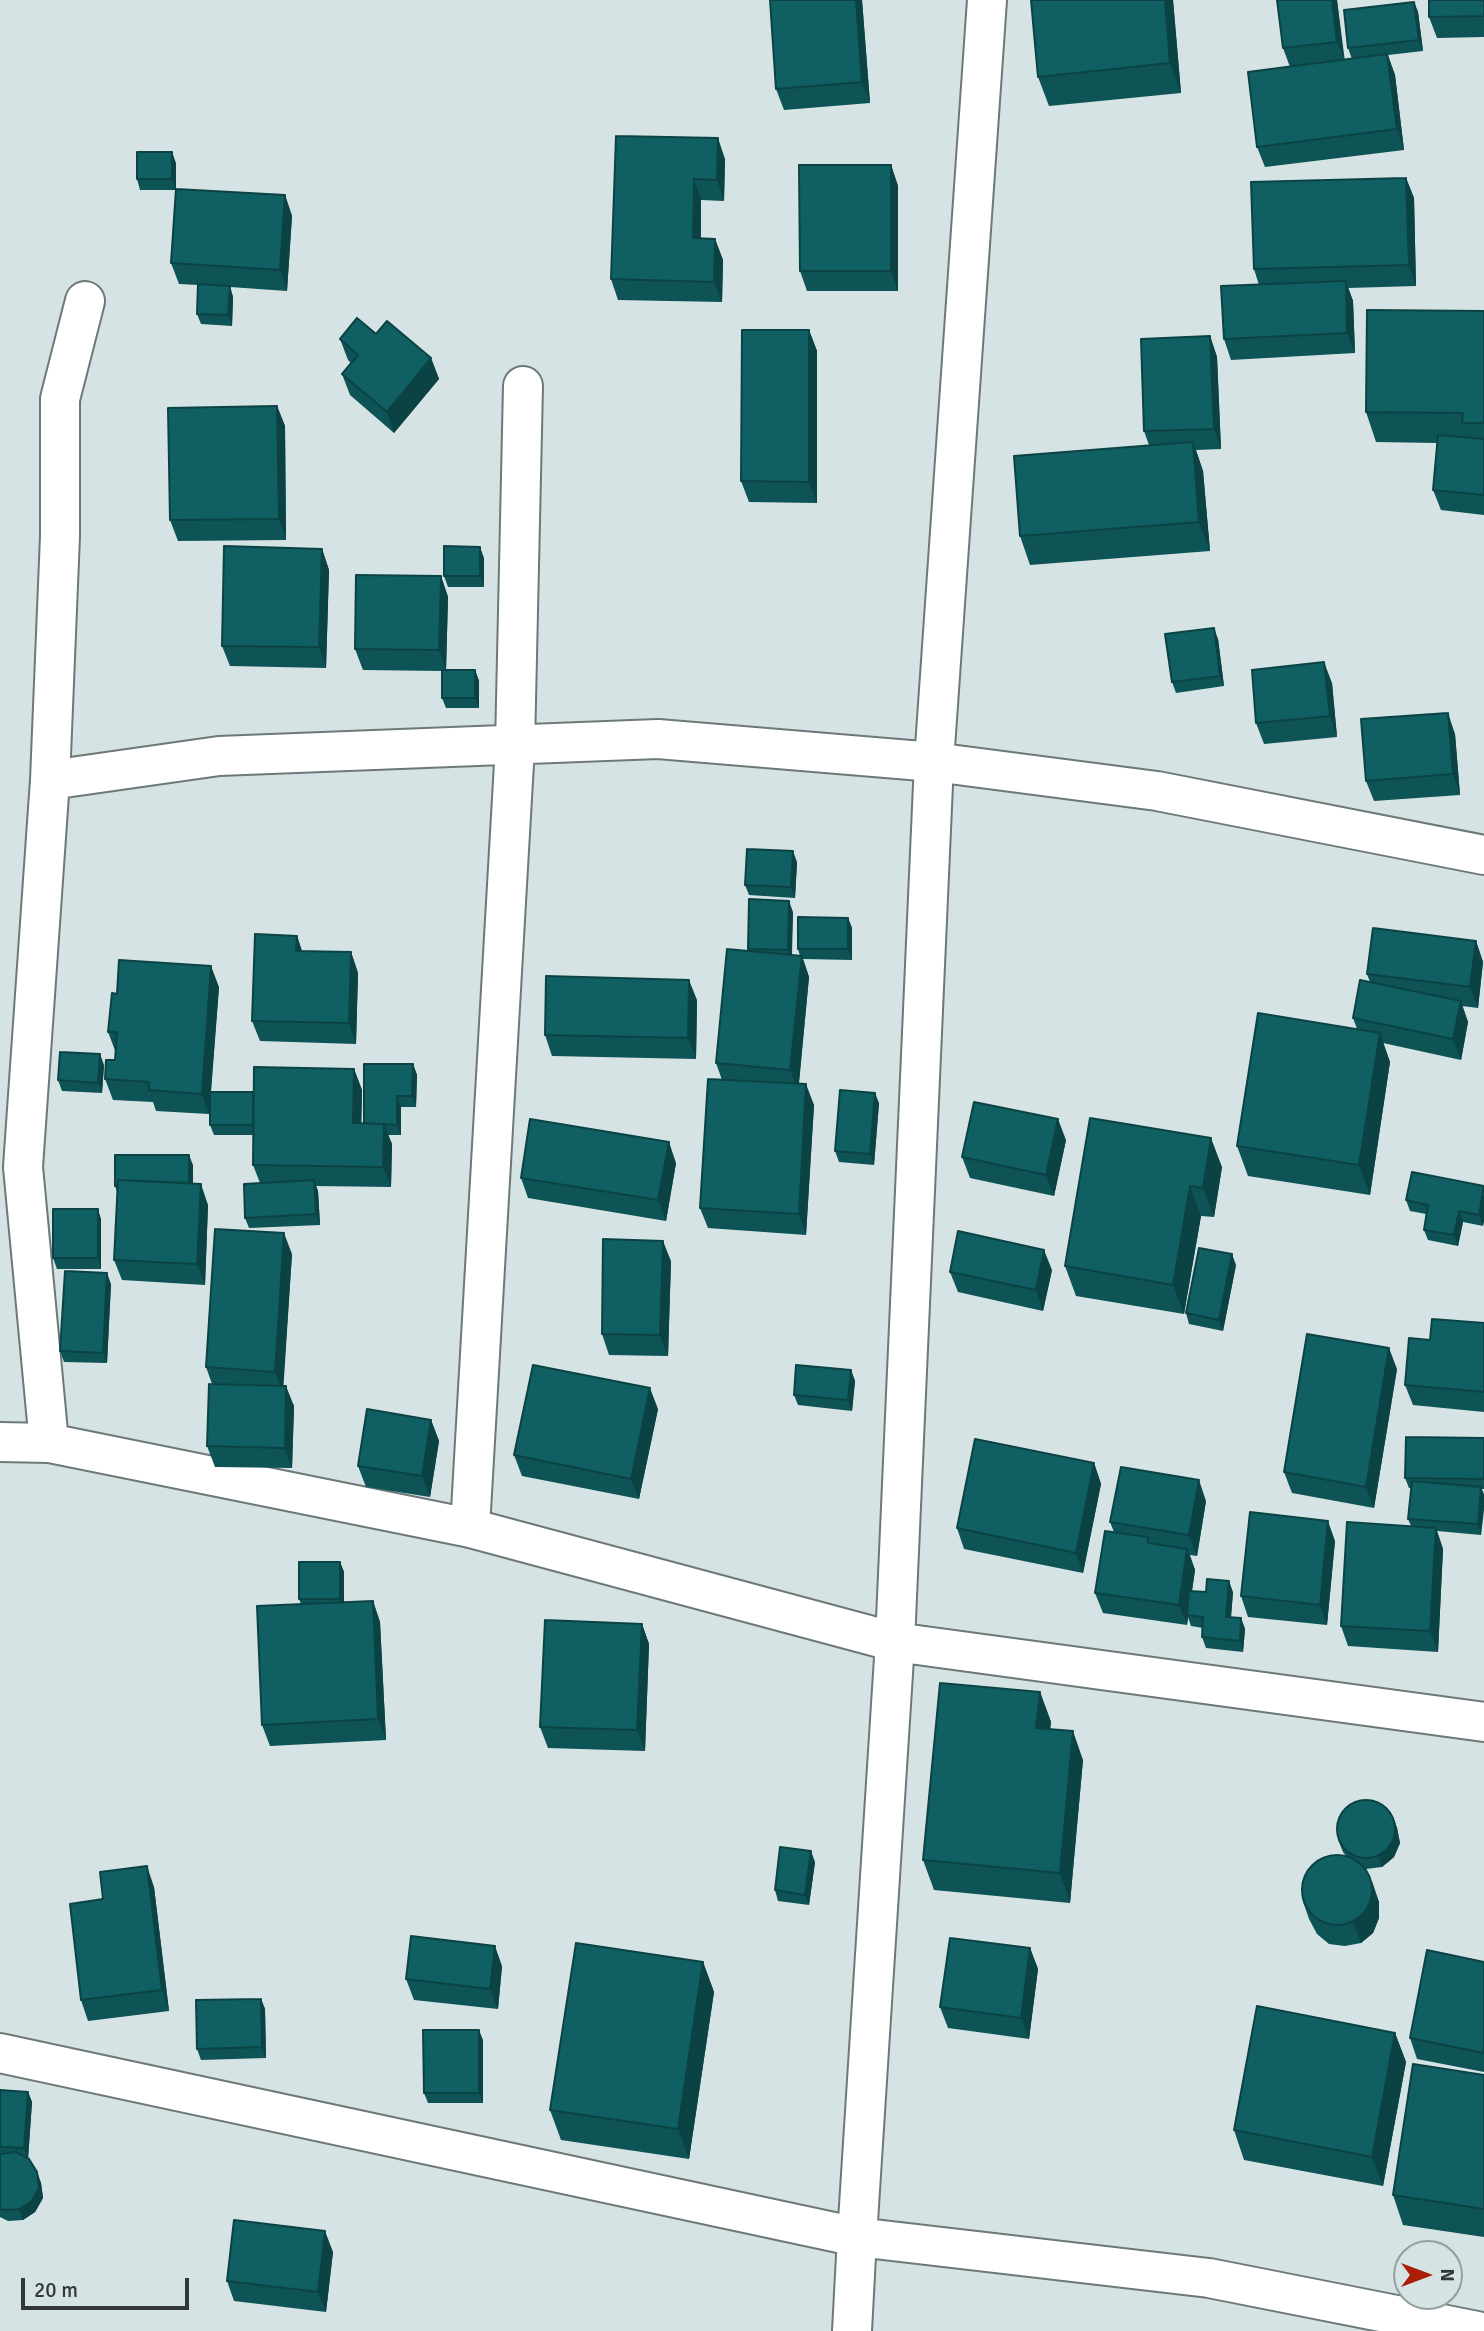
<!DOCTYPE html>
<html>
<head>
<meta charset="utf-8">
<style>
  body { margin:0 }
  #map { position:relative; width:1484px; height:2331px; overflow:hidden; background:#d6e3e4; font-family:Signika,sans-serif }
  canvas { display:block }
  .north { position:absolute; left:1393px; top:2240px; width:70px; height:70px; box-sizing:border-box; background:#d6e3e4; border:2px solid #949e9f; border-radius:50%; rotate:90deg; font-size:19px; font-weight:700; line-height:28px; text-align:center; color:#323738 }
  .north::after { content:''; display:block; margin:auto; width:24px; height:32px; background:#ac1d08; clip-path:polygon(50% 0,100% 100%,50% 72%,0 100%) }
  .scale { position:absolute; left:21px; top:2278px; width:168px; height:32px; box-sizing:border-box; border:4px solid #323738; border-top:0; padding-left:9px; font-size:21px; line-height:24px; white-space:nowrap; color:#323738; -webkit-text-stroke:5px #d6e3e4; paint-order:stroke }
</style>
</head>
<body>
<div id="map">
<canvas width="1484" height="2331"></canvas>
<div class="north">N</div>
<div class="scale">20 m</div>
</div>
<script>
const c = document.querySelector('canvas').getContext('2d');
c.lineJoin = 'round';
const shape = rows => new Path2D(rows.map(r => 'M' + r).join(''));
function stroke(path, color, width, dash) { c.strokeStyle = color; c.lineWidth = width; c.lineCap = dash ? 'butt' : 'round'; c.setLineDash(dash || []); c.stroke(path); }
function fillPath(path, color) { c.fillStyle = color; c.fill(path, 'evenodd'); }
const minor = shape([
  [50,780,219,756,658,739,934,762,1157,791,1484,855],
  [0,1442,49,1443,470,1528,895,1642,1484,1722],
  [49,1443,23,1167,50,780,60,536,60,399,85,301],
  [470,1528,515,746,523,386],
  [0,2053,857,2237,895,1642,934,762,987,0],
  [852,2331,857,2237,1209,2278,1477,2331]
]);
const wall = shape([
  [862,0,870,103,784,110,776,89],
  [1031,0,1173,0,1181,93,1049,106,1038,77],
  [1337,0,1344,60,1352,59,1348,48,1414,2,1418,12,1423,51,1388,55,1395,75,1404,150,1265,167,1257,147,1290,67,1283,48],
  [1484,0,1484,37,1437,38,1429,17],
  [616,136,725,159,724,201,701,200,701,238,715,239,723,260,722,302,618,300,611,279],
  [176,163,176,189,285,195,292,216,287,291,230,287,233,297,232,326,201,324,197,314,198,285,179,284,171,263,176,190,140,190,137,179],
  [891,165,898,186,898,291,807,291,800,271],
  [1406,178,1414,198,1416,286,1348,288,1353,301,1355,353,1231,360,1224,339,1259,285,1254,269],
  [1484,311,1484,515,1441,510,1433,490,1437,443,1376,442,1366,412],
  [809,330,817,351,817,503,749,502,741,481],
  [1210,336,1217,357,1221,449,1196,450,1203,471,1210,551,1030,565,1020,536,1149,445,1144,431],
  [340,339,431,358,439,379,394,433,350,395,342,374,351,363,348,360],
  [277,406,285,426,286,540,178,541,170,520],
  [322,549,329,570,326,668,230,666,222,646],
  [484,558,484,587,448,587,444,576],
  [441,576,448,597,446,670,475,670,479,681,479,708,446,708,442,698,442,671,363,670,355,649],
  [1218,639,1224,686,1176,693,1172,682],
  [1332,683,1337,737,1264,744,1256,723],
  [1455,734,1460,795,1374,801,1366,781],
  [797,862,795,898,749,895,745,885],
  [793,912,792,955,800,956,798,949,848,918,852,928,852,960,803,959,809,977,799,1084,814,1105,806,1235,708,1228,700,1208,722,1080,716,1063,748,951,748,949],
  [297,936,302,951,351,952,358,973,356,1044,260,1041,252,1021],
  [1476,941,1483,962,1478,1008,1462,1006,1468,1022,1461,1060,1383,1043,1390,1062,1370,1195,1248,1176,1237,1146,1357,1029,1353,1018,1370,982,1367,974],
  [219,987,211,1092,253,1092,354,1069,362,1090,361,1123,364,1123,413,1064,417,1075,416,1107,401,1107,401,1135,388,1135,392,1144,391,1187,316,1186,318,1191,320,1225,249,1228,245,1218,260,1183,253,1165,253,1135,214,1135,210,1125,210,1104,209,1114,156,1111,153,1102,113,1100,105,1079,115,1060,116,1053,108,1032,117,994],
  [697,1000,696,1059,552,1056,545,1035],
  [104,1065,102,1093,62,1091,58,1080],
  [879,1103,874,1165,839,1162,835,1151],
  [1090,1118,1222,1167,1214,1217,1201,1216,1184,1314,1076,1296,1065,1266],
  [1066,1140,1054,1196,970,1178,962,1157],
  [676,1163,666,1221,528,1198,521,1178],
  [193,1165,193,1184,208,1205,205,1285,122,1280,114,1260,117,1192,115,1186],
  [1484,1186,1483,1226,1463,1222,1458,1246,1428,1240,1424,1230,1426,1214,1410,1211,1406,1200],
  [101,1219,101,1269,57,1269,53,1258],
  [292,1254,283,1385,294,1406,292,1468,215,1467,207,1446,212,1384,206,1367],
  [671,1261,668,1356,609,1355,602,1334],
  [1236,1265,1223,1331,1189,1324,1186,1313],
  [1052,1270,1043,1311,958,1292,950,1272],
  [111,1284,107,1363,64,1362,60,1351],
  [1484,1323,1484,1412,1413,1405,1405,1385,1430,1340],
  [1397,1369,1374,1508,1292,1493,1284,1472],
  [851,1370,855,1381,852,1411,798,1405,794,1395],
  [658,1409,639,1499,522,1476,514,1455],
  [431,1420,439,1441,430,1497,366,1487,358,1466],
  [1484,1438,1484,1489,1482,1489,1481,1535,1437,1531,1443,1549,1438,1652,1348,1646,1341,1626,1411,1526,1408,1519,1411,1488,1409,1488,1405,1478],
  [1094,1463,1101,1484,1083,1573,964,1549,957,1528],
  [1206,1501,1197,1556,1190,1555,1195,1570,1192,1591,1233,1592,1231,1618,1241,1618,1245,1629,1243,1652,1206,1648,1202,1637,1203,1628,1191,1626,1188,1617,1187,1625,1103,1613,1095,1593,1114,1532,1110,1522],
  [1335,1541,1327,1625,1248,1617,1241,1596],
  [340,1562,344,1572,344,1602,373,1601,380,1622,386,1740,270,1746,262,1725,301,1604,299,1599],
  [642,1624,649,1644,645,1751,548,1748,540,1727],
  [1040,1692,1051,1722,1050,1729,1083,1760,1070,1903,934,1890,923,1860],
  [1393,1817,1397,1828,1400,1843,1394,1857,1382,1867,1366,1869,1379,1902,1379,1918,1373,1933,1361,1943,1345,1946,1329,1944,1317,1934,1309,1919,1302,1898,1346,1856,1343,1852,1339,1842],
  [815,1862,809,1905,778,1901,775,1890],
  [154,1887,169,2011,88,2021,81,2000,103,1899],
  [1030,1948,1038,1969,1029,2039,948,2028,940,2007],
  [703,1962,714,1992,689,2159,561,2140,550,2110],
  [1484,1962,1484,2072,1417,2059,1410,2038],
  [502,1966,498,2009,414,2000,406,1979],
  [261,1999,265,2009,266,2058,201,2060,197,2049],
  [1395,2033,1406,2062,1383,2186,1244,2160,1234,2130],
  [483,2040,483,2103,428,2103,424,2093],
  [1484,2075,1484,2237,1403,2225,1393,2195],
  [0,2090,28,2092,32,2102,28,2159,37,2172,41,2183,43,2198,35,2212,23,2220,8,2221,0,2217],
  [333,2252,326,2312,234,2301,227,2281]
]);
const shadedWall = shape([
  [856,0,862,0,870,103,862,82],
  [1165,0,1173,0,1181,93,1170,63],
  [1332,0,1337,0,1345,62,1337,42],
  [1414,2,1418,12,1423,51,1419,40],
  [1387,54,1395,75,1404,150,1397,129],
  [718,138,725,159,724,201,717,180],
  [172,152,176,163,176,190,172,179],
  [891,165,898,186,898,291,891,271],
  [1406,178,1414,198,1416,286,1409,265],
  [694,179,701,200,700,259,693,238],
  [285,195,292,216,287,291,280,270],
  [715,239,723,260,722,302,714,282],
  [1346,281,1353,301,1355,353,1347,333],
  [230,286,233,297,232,326,228,315],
  [809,330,817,351,817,503,809,482],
  [1210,336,1217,357,1221,449,1214,429],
  [431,358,439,379,394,433,387,412],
  [277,406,285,426,286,540,279,519],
  [1193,442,1203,471,1210,551,1199,522],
  [480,547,484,558,484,587,480,576],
  [322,549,329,570,326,668,319,647],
  [441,576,448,597,446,671,439,650],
  [1214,628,1218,639,1224,686,1220,676],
  [1324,662,1332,683,1337,737,1330,716],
  [475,670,479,681,479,708,475,698],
  [1448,713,1455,734,1460,795,1453,774],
  [793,851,797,862,795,898,791,887],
  [789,901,793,912,791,961,788,950],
  [848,918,852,928,852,960,848,949],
  [297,936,304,957,296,951],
  [1476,941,1483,962,1478,1008,1470,987],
  [351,952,358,973,356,1044,349,1023],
  [802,956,809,977,798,1091,790,1070],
  [211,966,219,987,209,1114,202,1094],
  [689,980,697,1000,696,1059,688,1038],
  [1461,1001,1468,1022,1461,1060,1453,1039],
  [1380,1033,1390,1062,1370,1195,1359,1165],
  [100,1054,104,1065,102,1093,98,1083],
  [413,1064,417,1075,416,1107,412,1096],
  [354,1069,362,1090,361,1144,353,1123],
  [806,1084,814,1105,806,1235,799,1214],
  [875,1093,879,1103,874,1165,870,1154],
  [397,1096,401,1107,401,1135,397,1125],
  [1058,1119,1066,1140,1054,1196,1046,1175],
  [384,1124,392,1144,391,1187,383,1167],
  [1211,1138,1222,1167,1214,1217,1203,1188],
  [669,1142,676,1163,666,1221,658,1200],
  [189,1155,193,1165,193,1196,189,1186],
  [314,1180,318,1191,320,1225,316,1214],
  [201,1184,208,1205,205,1285,197,1264],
  [1190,1186,1201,1216,1184,1314,1173,1285],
  [1484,1192,1484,1222,1483,1226,1479,1215],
  [98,1209,101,1219,101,1269,98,1258],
  [1459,1211,1463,1222,1458,1246,1454,1235],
  [284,1233,292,1254,283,1393,275,1372],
  [663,1241,671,1261,668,1356,660,1335],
  [1044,1250,1052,1270,1043,1311,1036,1290],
  [1232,1254,1236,1265,1223,1331,1219,1320],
  [107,1273,111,1284,107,1363,103,1353],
  [1389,1348,1397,1369,1374,1508,1366,1487],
  [851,1370,855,1381,852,1411,848,1400],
  [286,1386,294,1406,292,1468,285,1448],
  [650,1388,658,1409,639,1499,631,1479],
  [431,1420,439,1441,430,1497,422,1476],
  [1094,1463,1101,1484,1083,1573,1076,1553],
  [1199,1480,1206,1501,1197,1556,1189,1535],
  [1481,1487,1484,1494,1484,1510,1481,1535,1478,1524],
  [1328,1521,1335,1541,1327,1625,1320,1605],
  [1436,1528,1443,1549,1438,1652,1430,1631],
  [1187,1549,1195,1570,1187,1625,1179,1605],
  [340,1562,344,1572,344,1610,340,1599],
  [1229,1581,1233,1592,1230,1628,1226,1617],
  [373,1601,380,1622,386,1740,378,1719],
  [1241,1618,1245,1629,1243,1652,1240,1641],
  [642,1624,649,1644,645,1751,637,1730],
  [1040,1692,1051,1722,1047,1758,1036,1728],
  [1073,1731,1083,1760,1070,1903,1060,1873],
  [1393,1817,1397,1828,1400,1843,1394,1857,1382,1867,1378,1856],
  [811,1851,815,1862,809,1905,805,1895],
  [147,1866,154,1887,169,2011,162,1990],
  [1372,1881,1379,1902,1379,1918,1373,1933,1361,1943,1353,1922],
  [495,1946,502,1966,498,2009,490,1989],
  [1030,1948,1038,1969,1029,2039,1021,2018],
  [703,1962,714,1992,689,2159,678,2129],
  [261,1999,265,2009,266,2058,262,2047],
  [479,2030,483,2040,483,2103,479,2093],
  [1395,2033,1406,2062,1383,2186,1372,2157],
  [28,2092,32,2102,28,2159,24,2148],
  [37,2172,41,2183,43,2198,35,2212,23,2220,19,2209],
  [325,2231,333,2252,326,2312,318,2292]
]);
const building = shape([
  [770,0,856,0,862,82,776,89,770,0],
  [1031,0,1165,0,1170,63,1038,77,1031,0],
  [1277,0,1332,0,1337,42,1283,48,1277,0],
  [1429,0,1484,0,1484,16,1429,17,1429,0],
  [1414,2,1419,40,1348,48,1344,10,1414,2],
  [1387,54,1397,129,1257,147,1248,72,1387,54],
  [616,136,718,138,717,180,694,179,693,238,715,239,714,282,611,279,616,136],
  [137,152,172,152,172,179,137,179,137,152],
  [799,165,891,165,891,271,800,271,799,165],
  [1406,178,1409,265,1254,269,1251,182,1406,178],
  [176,189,285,195,280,270,171,263,176,189],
  [1346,281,1347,333,1224,339,1221,286,1346,281],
  [198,284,230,286,228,315,197,314,198,284],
  [1367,310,1484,311,1484,423,1462,423,1463,413,1366,412,1367,310],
  [357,318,376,334,387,321,431,358,387,412,342,374,358,355,340,339,357,318],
  [742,330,809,330,809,482,741,481,742,330],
  [1210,336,1214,429,1144,431,1141,339,1210,336],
  [277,406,279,519,170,520,168,408,277,406],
  [1438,435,1484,439,1484,495,1433,490,1438,435],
  [1193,442,1199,522,1020,536,1014,456,1193,442],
  [224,546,322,549,319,647,222,646,224,546],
  [444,546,480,547,480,576,444,576,444,546],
  [356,575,441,576,439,650,355,649,356,575],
  [1214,628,1220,676,1172,682,1165,634,1214,628],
  [1324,662,1330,716,1256,723,1252,670,1324,662],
  [442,670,475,670,475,698,442,698,442,670],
  [1448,713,1453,774,1366,781,1361,719,1448,713],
  [747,849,793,851,791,887,745,885,747,849],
  [749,899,789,901,788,950,748,949,749,899],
  [798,917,848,918,848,949,798,949,798,917],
  [1373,928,1476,941,1470,987,1367,974,1373,928],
  [255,934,297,936,296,951,351,952,349,1023,252,1021,255,934],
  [727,949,802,956,790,1070,716,1063,727,949],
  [119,960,211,966,202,1094,149,1090,149,1082,105,1079,106,1060,115,1060,117,1032,108,1032,112,993,117,994,119,960],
  [546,976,689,980,688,1038,545,1035,546,976],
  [1360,980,1461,1001,1453,1039,1353,1018,1360,980],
  [1258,1013,1380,1033,1359,1165,1237,1146,1258,1013],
  [60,1052,100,1054,98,1083,58,1080,60,1052],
  [364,1064,413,1064,412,1096,397,1096,397,1125,364,1123,364,1064],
  [254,1067,354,1069,353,1123,384,1124,383,1167,253,1165,254,1067],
  [708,1079,806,1084,799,1214,700,1208,708,1079],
  [840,1090,875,1093,870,1154,835,1151,840,1090],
  [210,1092,253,1092,253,1125,210,1125,210,1092],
  [974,1102,1058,1119,1046,1175,962,1157,974,1102],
  [1090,1118,1211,1138,1203,1188,1190,1186,1173,1285,1065,1266,1090,1118],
  [530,1119,669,1142,658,1200,521,1178,530,1119],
  [115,1155,189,1155,189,1183,118,1180,118,1186,115,1186,115,1155],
  [1412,1172,1484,1186,1479,1215,1459,1211,1454,1235,1424,1230,1428,1205,1406,1200,1412,1172],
  [118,1180,201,1184,197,1264,114,1260,118,1180],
  [314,1180,316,1214,245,1218,244,1184,314,1180],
  [53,1209,98,1209,98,1258,53,1258,53,1209],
  [215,1229,284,1233,275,1372,206,1367,215,1229],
  [958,1231,1044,1250,1036,1290,950,1272,958,1231],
  [603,1239,663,1241,660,1335,602,1334,603,1239],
  [1199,1248,1232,1254,1219,1320,1186,1313,1199,1248],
  [65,1271,107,1273,103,1353,60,1351,65,1271],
  [1432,1319,1484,1323,1484,1392,1405,1385,1409,1338,1430,1340,1432,1319],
  [1307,1334,1389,1348,1366,1487,1284,1472,1307,1334],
  [533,1365,650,1388,631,1479,514,1455,533,1365],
  [796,1365,851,1370,848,1400,794,1395,796,1365],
  [209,1384,286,1386,285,1448,207,1446,209,1384],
  [367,1409,431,1420,422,1476,358,1466,367,1409],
  [1406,1437,1484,1438,1484,1479,1405,1478,1406,1437],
  [975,1439,1094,1463,1076,1553,957,1528,975,1439],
  [1121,1467,1199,1480,1189,1535,1110,1522,1121,1467],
  [1412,1481,1481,1487,1478,1524,1408,1519,1412,1481],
  [1250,1512,1328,1521,1320,1605,1241,1596,1250,1512],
  [1347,1522,1436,1528,1430,1631,1341,1626,1347,1522],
  [1105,1531,1148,1537,1148,1543,1187,1549,1179,1605,1095,1593,1105,1531],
  [299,1562,340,1562,340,1599,299,1599,299,1562],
  [1207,1579,1229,1581,1226,1617,1241,1618,1240,1641,1202,1637,1203,1617,1187,1615,1189,1591,1206,1592,1207,1579],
  [373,1601,378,1719,262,1725,257,1606,373,1601],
  [545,1620,642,1624,637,1730,540,1727,545,1620],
  [940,1683,1040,1692,1036,1728,1073,1731,1060,1873,923,1860,940,1683],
  '1337 1829a29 29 0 1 1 58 0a29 29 0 1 1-58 0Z',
  [780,1847,811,1851,805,1895,775,1890,780,1847],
  '1302 1890a35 35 0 1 1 70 0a35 35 0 1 1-70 0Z',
  [147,1866,162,1990,81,2000,70,1904,103,1899,100,1872,147,1866],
  [411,1936,495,1946,490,1989,406,1979,411,1936],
  [950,1938,1030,1948,1021,2018,940,2007,950,1938],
  [576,1943,703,1962,678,2129,550,2110,576,1943],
  [1427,1950,1484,1962,1484,2053,1410,2038,1427,1950],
  [261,1999,262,2047,197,2049,196,2000,261,1999],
  [1257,2006,1395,2033,1372,2157,1234,2130,1257,2006],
  [423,2030,479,2030,479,2093,424,2093,423,2030],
  [1413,2064,1484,2075,1484,2209,1393,2195,1413,2064],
  [0,2090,28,2092,24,2148,0,2147,0,2090],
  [16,2152,29,2159,37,2172,39,2188,32,2201,19,2209,4,2210,0,2209,0,2154,16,2152],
  [234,2220,325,2231,318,2292,227,2281,234,2220]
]);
stroke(minor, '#6d7879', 42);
stroke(minor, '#fff', 38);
fillPath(wall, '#0e5355');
fillPath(shadedWall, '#0b4345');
fillPath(building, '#106063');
stroke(building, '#0b4345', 2);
</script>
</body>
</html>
